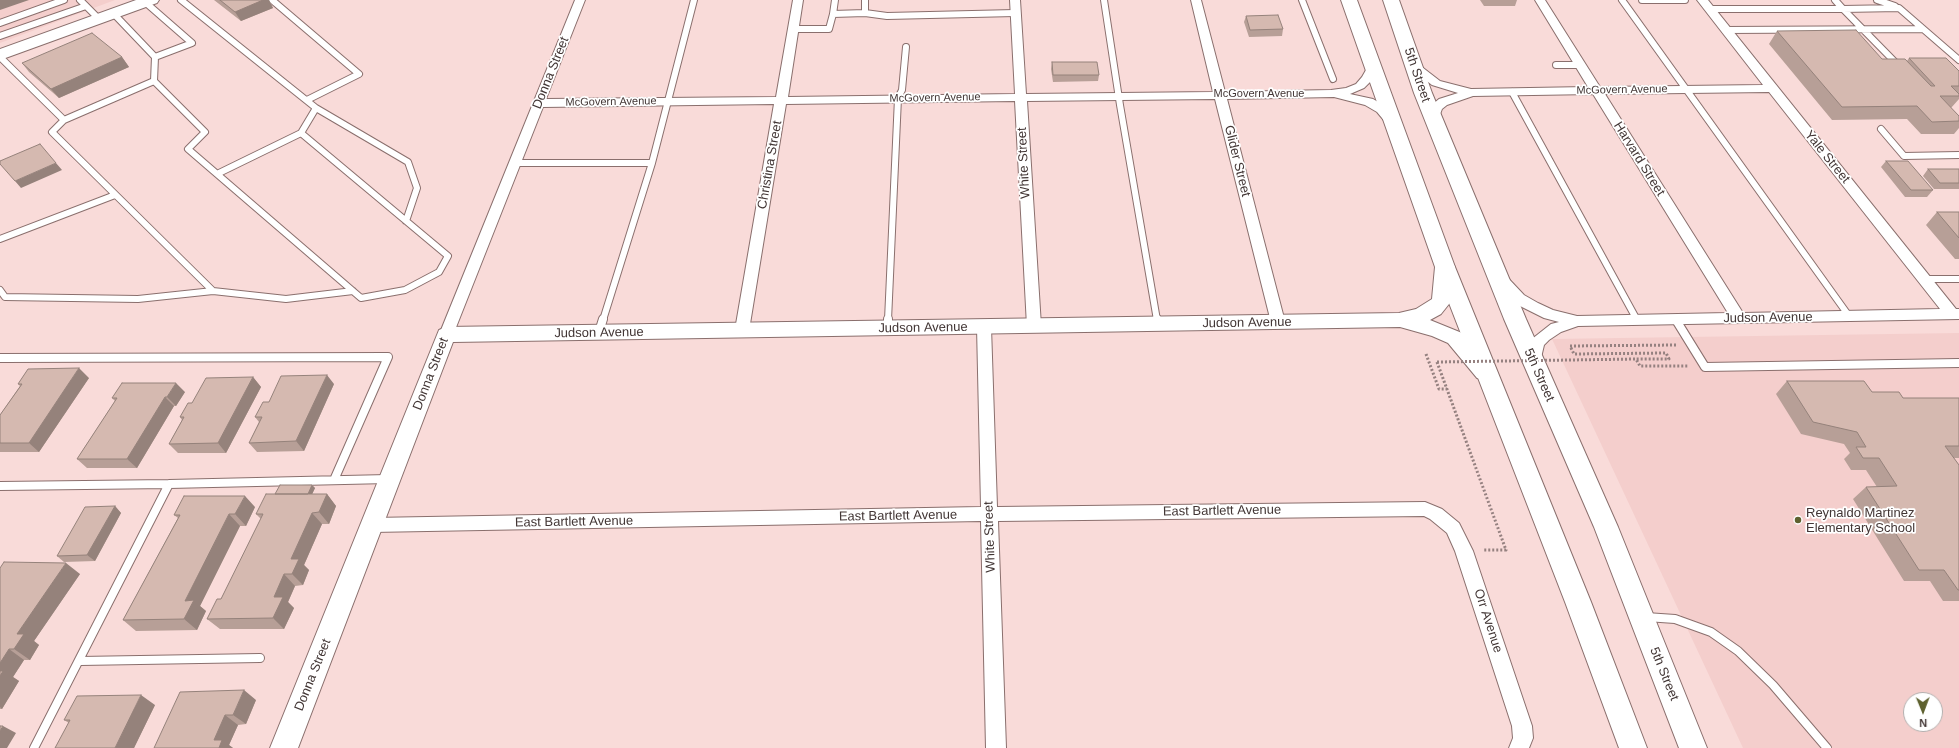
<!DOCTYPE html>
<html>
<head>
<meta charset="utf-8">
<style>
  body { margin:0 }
  #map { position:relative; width:1959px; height:748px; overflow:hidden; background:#f9dbd9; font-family:Helvetica,sans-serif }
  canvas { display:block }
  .north { position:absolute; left:1903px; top:692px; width:40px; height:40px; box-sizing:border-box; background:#fff; border:1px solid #b3afae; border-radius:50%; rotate:179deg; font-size:11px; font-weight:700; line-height:16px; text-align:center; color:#423635 }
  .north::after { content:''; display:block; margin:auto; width:14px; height:18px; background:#5e612f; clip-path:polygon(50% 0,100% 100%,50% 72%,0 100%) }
</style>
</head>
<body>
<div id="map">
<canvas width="1959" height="748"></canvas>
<div class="north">N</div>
</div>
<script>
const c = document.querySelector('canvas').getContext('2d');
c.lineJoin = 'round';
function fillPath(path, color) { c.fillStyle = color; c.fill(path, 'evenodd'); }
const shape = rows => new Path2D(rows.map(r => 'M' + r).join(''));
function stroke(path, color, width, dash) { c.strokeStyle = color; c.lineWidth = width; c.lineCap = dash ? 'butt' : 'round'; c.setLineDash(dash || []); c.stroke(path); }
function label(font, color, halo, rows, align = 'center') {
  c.font = font + ' Helvetica,sans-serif'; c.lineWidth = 3.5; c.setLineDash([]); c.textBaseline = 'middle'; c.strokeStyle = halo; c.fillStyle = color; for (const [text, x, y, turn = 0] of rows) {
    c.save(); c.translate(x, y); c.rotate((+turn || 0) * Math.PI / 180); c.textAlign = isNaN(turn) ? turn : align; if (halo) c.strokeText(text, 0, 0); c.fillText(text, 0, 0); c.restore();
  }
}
const built = shape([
  [0,0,115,0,0,43],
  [1959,333,1959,748,1743,748,1552,339],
  [1911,700,1935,700,1935,724,1911,724]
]);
const path = shape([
  [1676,345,1570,346,1574,354,1666,353,1669,359,1636,359,1640,366,1688,366],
  [1426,354,1439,389,1447,389],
  [1437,362,1506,550,1483,550]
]);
const laneFar1 = shape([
  [80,0,99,19],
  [181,0,316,108,301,133],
  [272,0,359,74,307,100],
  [835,0,833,14,865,13,865,0],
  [1104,0,1120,105,1157,320],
  [1302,0,1333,79],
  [1622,0,1849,316],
  [1642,0,1669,0],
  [1669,0,1685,0],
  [1835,0,1843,9,1899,8,1959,60],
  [1877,0,1895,6],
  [1709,9,1843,9,1895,62],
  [865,13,887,16,1015,13],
  [114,14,155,57,192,43,145,2],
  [0,23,64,0],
  [793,29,829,29,833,14],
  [1725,30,1923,29],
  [0,36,86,6],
  [0,57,64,120,154,81,205,132,188,149,217,174],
  [1556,65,1580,65],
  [154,81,155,57],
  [1512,92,1637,320],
  [316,108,408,162,417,188,406,221],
  [64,120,52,132,213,291,286,299,353,291],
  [1881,129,1904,156,1959,155],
  [301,133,448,256,439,272,405,290,361,298,217,174,301,133],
  [514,163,652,163,694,0],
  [0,239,115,195],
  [1925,279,1959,279],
  [0,290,5,297,138,299,213,291],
  [603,320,652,163],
  [888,320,898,98,902,90,906,47]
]);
const lane = shape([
  [1157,319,1158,324],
  [1676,320,1705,367,1959,363],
  [888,328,888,319],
  [599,332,603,319],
  [0,358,388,357,334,480],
  [0,486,169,484],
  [1646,617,1675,619,1711,632,1738,651,1773,685,1827,748],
  [80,661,260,658],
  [34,748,169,484,388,479]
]);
const street = shape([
  [575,0,585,0,546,99,776,97,793,0,803,0,788,97,1015,94,1010,0,1020,0,1026,94,1213,92,1191,0,1201,0,1225,92,1331,90,1346,88,1356,84,1362,77,1370,63,1374,62,1380,65,1371,81,1364,88,1350,94,1373,99,1385,106,1397,121,1391,125,1387,124,1377,112,1365,105,1334,97,1227,99,1285,322,1283,326,1278,327,1273,326,1271,322,1215,99,1027,101,1041,326,1039,330,1034,331,1029,330,1027,326,1015,101,786,104,749,330,747,334,742,335,737,334,735,330,774,104,543,107,453,335,451,339,446,340,441,339,439,335,575,0],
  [1535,0,1545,0,1600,87,1763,85,1697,0,1708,0,1956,309,1959,309,1959,319,1578,326,1561,332,1549,340,1544,345,1539,366,1534,368,1529,366,1527,362,1532,339,1551,324,1559,322,1544,318,1514,303,1497,285,1495,281,1497,277,1502,276,1507,277,1524,295,1538,303,1553,310,1577,316,1728,313,1593,94,1473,96,1447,105,1442,109,1437,122,1433,123,1427,119,1433,104,1439,99,1458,93,1432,85,1410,68,1408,66,1410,64,1418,64,1440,81,1471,89,1588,87,1535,0],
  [1769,92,1940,309,1743,313,1605,94,1769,92],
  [984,322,989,323,991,327,997,507,1425,502,1442,509,1459,523,1473,551,1532,726,1533,738,1529,748,1509,748,1513,738,1512,726,1455,551,1447,533,1430,519,1424,516,998,521,1006,748,986,748,981,521,372,532,366,530,364,525,366,520,372,518,981,507,977,327,979,323,984,322]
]);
const secondary = shape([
  [1445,260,1452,262,1455,267,1453,299,1441,314,1430,320,1462,333,1491,366,1494,372,1491,378,1484,380,1477,378,1448,343,1432,336,1400,327,453,342,298,748,270,748,439,330,446,327,1399,313,1416,309,1432,299,1435,267,1438,262,1445,260]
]);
const primary = shape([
  [136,0,159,0,157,3,0,60,0,49,136,0],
  [1341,0,1357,0,1455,267,1591,602,1647,748,1619,748,1565,602,1435,267,1341,0],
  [1383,0,1399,0,1432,93,1526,319,1618,527,1707,748,1679,748,1594,527,1504,319,1414,93,1383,0]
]);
const pathBridge = shape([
  [1437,362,1636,359]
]);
const wall = shape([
  [214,0,269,0,273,8,241,21],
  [1480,0,1517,0,1515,6,1484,6],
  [1246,16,1283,29,1282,36,1249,37,1244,22],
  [1777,31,1882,59,1907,61,1909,58,1959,71,1959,99,1951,108,1959,116,1959,128,1954,134,1921,134,1907,119,1832,120,1769,44],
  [122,57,129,67,59,98,29,72,22,63],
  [1052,62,1099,75,1098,81,1053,82,1051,69],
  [1886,161,1933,190,1927,197,1905,197,1881,167],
  [1928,169,1959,169,1959,189,1934,189,1923,176],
  [1937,212,1959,212,1959,259,1955,259,1926,225],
  [253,377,261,387,226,453,178,453,169,444,182,420,180,417,192,403],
  [89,378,39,452,0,452,0,415,20,386,18,384],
  [1787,381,1872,392,1903,398,1959,398,1959,458,1954,458,1959,465,1959,601,1943,601,1930,581,1904,581,1853,499,1866,487,1877,487,1866,470,1851,470,1844,459,1850,453,1844,444,1801,434,1776,394],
  [334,384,304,451,257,452,249,443,259,422,255,417,269,402],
  [185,392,176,406,174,406,137,468,87,468,77,459,115,401,112,398],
  [312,485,315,488,312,494,327,494,336,506,329,524,322,524,304,565,309,570,303,585,295,586,288,602,294,608,284,629,220,629,207,619,221,599,261,519,256,514],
  [115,506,121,513,95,561,64,562,57,556],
  [255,507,246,526,240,526,200,606,206,611,197,630,136,631,123,620,178,518,174,515],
  [0,568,80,574,34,641,39,645,30,660,24,660,13,677,19,681,2,709,0,709],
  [256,700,246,724,238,725,229,745,233,748,154,748],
  [155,705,134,748,55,748,69,723,64,720]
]);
const shadedWall = shape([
  [0,0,29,0,0,10],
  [263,0,269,0,273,8,241,21,235,12],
  [122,57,129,67,59,98,51,89],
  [56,163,62,170,21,188,15,181],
  [79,368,89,378,39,452,29,443],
  [327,375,334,384,304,451,296,441],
  [253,377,261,387,226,453,218,443],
  [176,383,185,392,176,406,167,397],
  [165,397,174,406,137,468,127,459],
  [312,485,315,488,309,501,306,498],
  [327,494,336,506,329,524,319,512],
  [245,496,255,507,246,526,235,514],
  [115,506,121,513,95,561,87,555],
  [312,513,322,524,304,565,309,570,303,585,292,574,291,559],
  [229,514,240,526,200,606,206,611,197,630,184,619,185,601],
  [66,563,80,574,34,641,39,645,30,660,14,649,17,634],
  [284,574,295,586,288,602,294,608,284,629,273,618,274,597],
  [9,649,24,660,13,677,19,681,2,709,0,707,0,663],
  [244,690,256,700,246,724,233,715],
  [141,695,155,705,134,748,115,748],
  [225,715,238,725,229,745,233,748,219,748,214,740],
  [3,726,16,733,7,748,0,748,0,731]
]);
const building = shape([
  [220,0,263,0,235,12,220,0],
  [1278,15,1283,29,1250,30,1246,16,1278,15],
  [1856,30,1882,59,1905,59,1931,86,1935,86,1909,58,1946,58,1959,71,1959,86,1951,86,1959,94,1959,96,1940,96,1959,116,1959,121,1932,122,1917,106,1842,107,1777,31,1856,30],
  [92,33,122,57,51,89,22,63,92,33],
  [1052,62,1097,62,1099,75,1053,75,1052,62],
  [40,144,56,163,15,181,0,164,0,161,40,144],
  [1886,161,1908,161,1933,190,1911,190,1886,161],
  [1928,169,1959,169,1959,183,1940,183,1928,169],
  [1937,212,1959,212,1959,238,1937,212],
  [79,368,29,443,0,443,0,415,22,384,18,384,28,369,79,368],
  [327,375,296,441,249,443,262,417,255,417,263,402,269,402,281,376,327,375],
  [253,377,218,443,169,444,184,417,180,417,188,403,192,403,206,378,253,377],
  [1787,381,1864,381,1872,392,1899,392,1903,398,1959,398,1959,446,1945,446,1959,465,1959,590,1958,590,1944,570,1919,570,1866,487,1897,486,1879,458,1863,458,1856,447,1866,447,1857,432,1813,422,1787,381],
  [122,383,176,383,167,397,165,397,127,459,77,459,117,398,112,398,122,383],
  [280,485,312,485,308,494,275,494,280,485],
  [266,494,327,494,319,512,312,513,291,559,299,559,292,574,284,574,274,597,283,597,273,618,207,619,217,599,221,599,263,514,256,514,266,494],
  [184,496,245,496,235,514,229,514,185,601,194,600,184,619,123,620,180,515,174,515,184,496],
  [115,506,87,555,57,556,85,507,115,506],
  [4,562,66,563,17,634,24,634,14,649,9,649,0,663,0,568,4,562],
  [0,671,3,671,0,676,0,671],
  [244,690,233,715,225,715,214,740,222,740,219,748,154,748,180,692,244,690],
  [141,695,115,748,55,748,70,720,64,720,77,696,141,695],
  [0,726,3,726,0,731,0,726]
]);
const markers = [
  [1798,520,4,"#5e612f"]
];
const farStreetnames = [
  ["McGovern Avenue",1622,90,-1],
  ["McGovern Avenue",1259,94],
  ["McGovern Avenue",935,98,-1],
  ["McGovern Avenue",611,102,-1]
];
const streetNames = [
  ["Donna Street",551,73,-68],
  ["5th Street",1417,75,71],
  ["Yale Street",1827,157,51],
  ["Harvard Street",1639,159,58],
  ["Glider Street",1237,161,76],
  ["White Street",1024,163,-93],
  ["Christina Street",770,165,-80],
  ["Judson Avenue",1768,318,-1],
  ["Judson Avenue",1247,323,-1],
  ["Judson Avenue",923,328,-1],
  ["Judson Avenue",599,333,-1],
  ["Donna Street",431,374,-69],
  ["5th Street",1539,375,66],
  ["East Bartlett Avenue",1222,511,-1],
  ["East Bartlett Avenue",898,516,-1],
  ["East Bartlett Avenue",574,522,-1],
  ["White Street",990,537,-92],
  ["Orr Avenue",1488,621,72],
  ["5th Street",1664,674,68],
  ["Donna Street",313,675,-68]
];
const poiNames = [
  ["Reynaldo Martinez",1806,513],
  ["Elementary School",1806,528]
];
fillPath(built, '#f4cecc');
stroke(laneFar1, '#8a6f6d', 8);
stroke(lane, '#8a6f6d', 10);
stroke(street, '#8a6f6d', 2);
stroke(secondary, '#8a6f6d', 2);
stroke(primary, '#8a6f6d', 2);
stroke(path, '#958180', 3, [2, 2]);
stroke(laneFar1, '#fff', 6);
stroke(lane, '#fff', 8);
fillPath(street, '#fff');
fillPath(secondary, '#fff');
fillPath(primary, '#fff');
stroke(pathBridge, '#958180', 3, [2, 2]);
fillPath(wall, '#b79f97');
fillPath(shadedWall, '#95827b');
fillPath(building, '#d5b9b0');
stroke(building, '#95827b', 1);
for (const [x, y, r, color] of markers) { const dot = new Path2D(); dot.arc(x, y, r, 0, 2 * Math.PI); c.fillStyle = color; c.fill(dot); stroke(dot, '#fff', 1.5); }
label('11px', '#423635', '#fff', farStreetnames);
label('13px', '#423635', '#fff', streetNames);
label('13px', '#423635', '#fff', poiNames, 'left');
</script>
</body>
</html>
